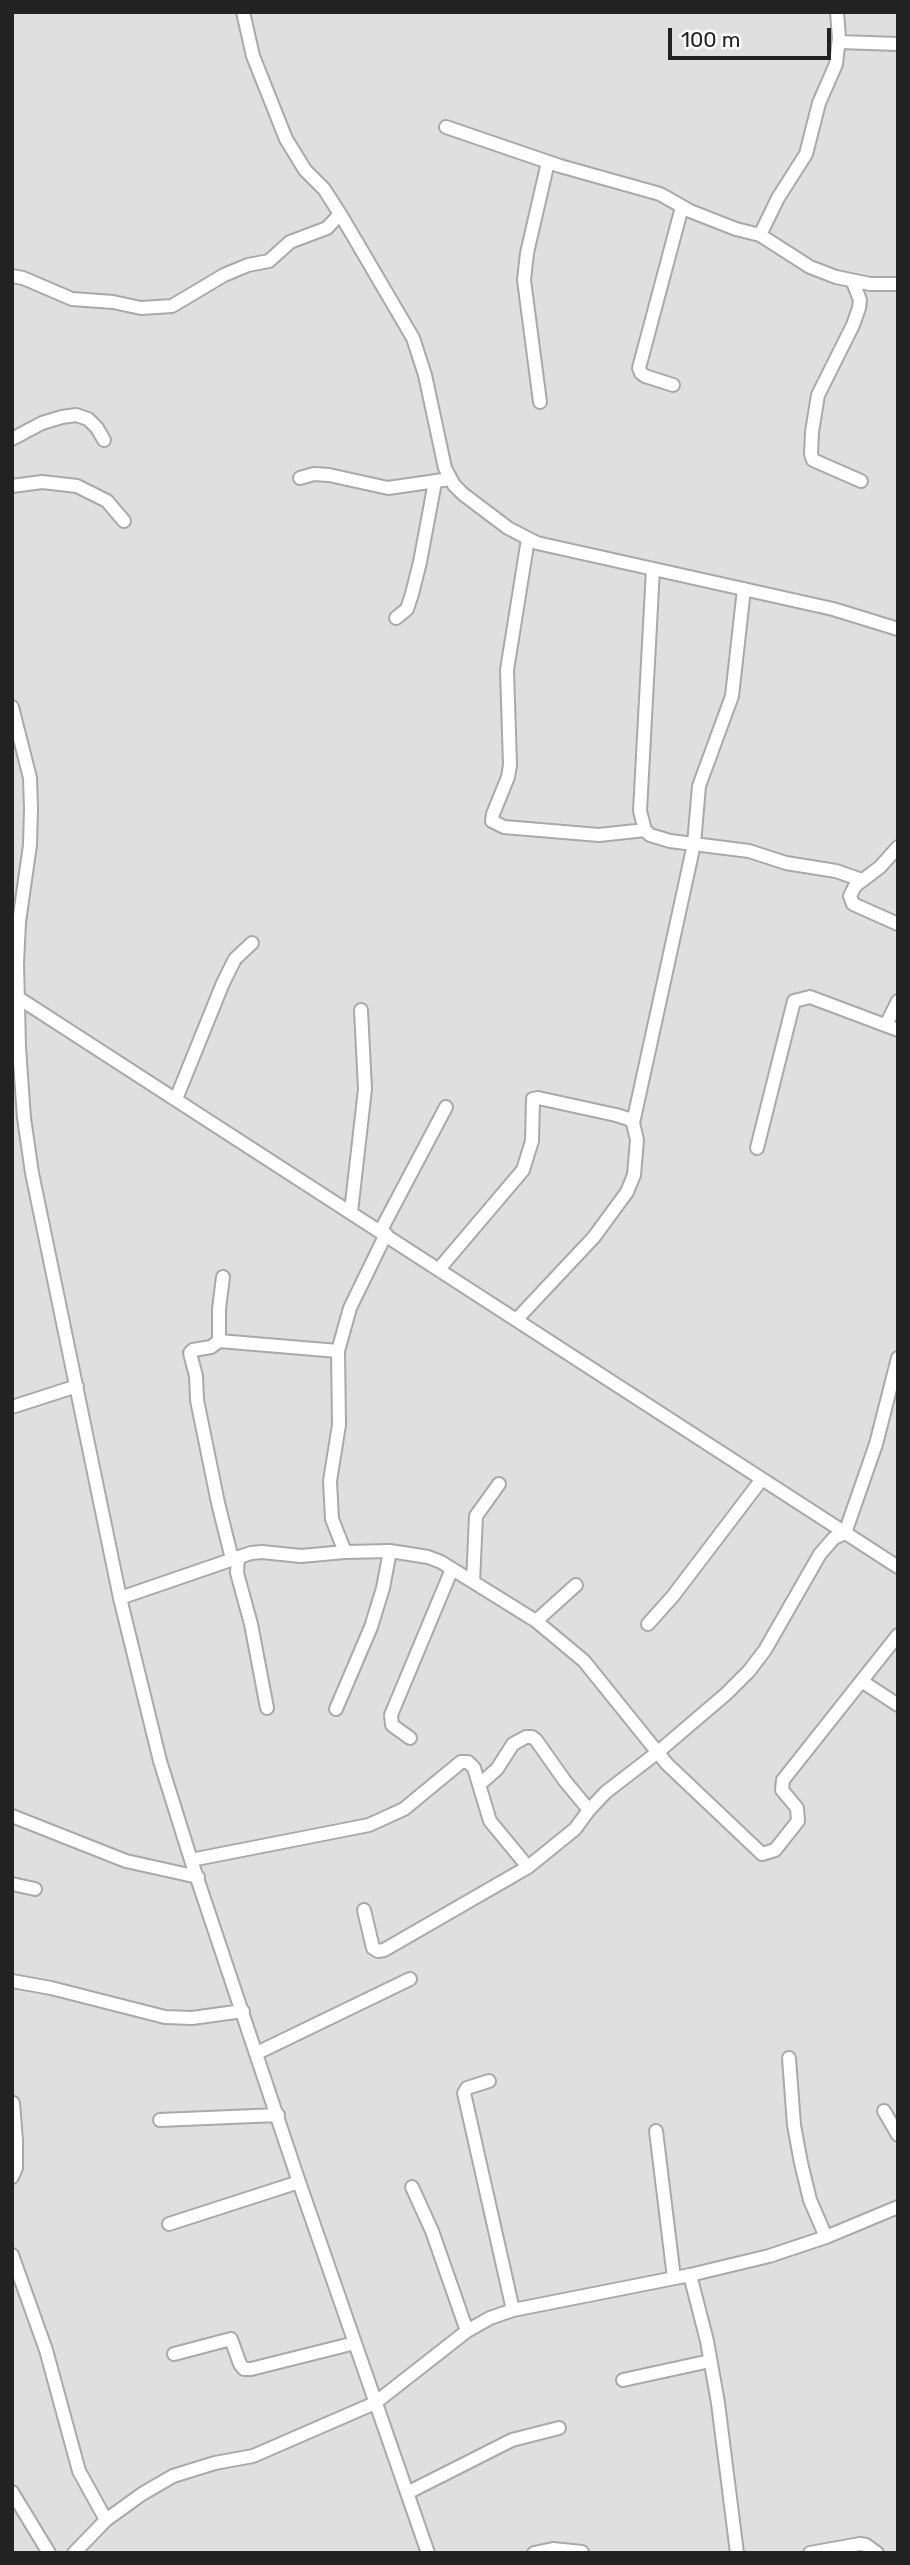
<!DOCTYPE html>
<html>
<head>
<meta charset="utf-8">
<style>
  body { margin:0 }
  #map { position:relative; width:910px; height:2565px; overflow:hidden; background:#f2efe9; font-family:Rubik,sans-serif }
  canvas { display:block }
  .frame { position:absolute; inset:0; border:14px solid #222; pointer-events:none }
  .scale { position:absolute; left:668px; top:28px; width:163px; height:32px; box-sizing:border-box; border:4px solid #222; border-top:0; padding-left:9px; font-size:21px; line-height:24px; white-space:nowrap; color:#222; -webkit-text-stroke:5px #fff; paint-order:stroke }
</style>
</head>
<body>
<div id="map">
<canvas width="910" height="2565"></canvas>
<div class="frame"></div>
<div class="scale">100 m</div>
</div>
<script>
const c = document.querySelector('canvas').getContext('2d');
c.lineJoin = 'round';
function fillPath(path, color) { c.fillStyle = color; c.fill(path, 'evenodd'); }
const shape = rows => new Path2D(rows.map(r => 'M' + r).join(''));
function stroke(path, color, width, dash) { c.strokeStyle = color; c.lineWidth = width; c.lineCap = dash ? 'butt' : 'round'; c.setLineDash(dash || []); c.stroke(path); }
const residential = shape([
  [12,12,898,12,898,2553,12,2553]
]);
const minor = shape([
  [243,12,253,56,286,139,305,170,324,189,342,217,413,338,425,375,445,468,454,485,463,494,508,528,537,543,833,609,898,629],
  [839,42,898,44],
  [446,127,560,166,660,194,690,211,736,229,760,235,810,267,836,277,870,284,898,284],
  [760,235,778,198,806,154,819,103,836,64,839,38,837,12],
  [12,276,23,278,72,299,113,302,141,308,172,306,224,275,248,265,269,261,290,242,327,228,340,214],
  [853,282,860,300,859,308,853,325,818,395,812,432,811,454,813,460,861,481],
  [673,385,645,376,641,373,639,368,682,207],
  [540,402,524,280,527,253,548,162],
  [12,439,42,423,62,417,76,415,88,419,97,428,104,440],
  [300,478,314,474,329,475,388,488,450,479],
  [12,486,42,482,77,486,107,501,124,521],
  [528,539,507,670,510,765,508,777,493,814,492,821,504,827,599,835,645,830],
  [653,569,640,811,645,830,650,835,670,841,749,851,786,863,836,871,862,880],
  [396,618,407,609,412,594,420,562,435,482],
  [12,707,30,778,31,809,30,845,19,922,17,963,19,1047,24,1118,32,1173,120,1598,160,1761,191,1860,299,2182,428,2553],
  [898,847,880,867,855,886,850,896,853,904,898,924],
  [17,997,898,1567],
  [886,1025,898,1001],
  [176,1099,223,983,235,959,252,943],
  [757,1148,794,1001,810,997,898,1030],
  [351,1212,365,1089,361,1010],
  [381,1230,446,1107],
  [439,1269,523,1170,532,1141,533,1099,538,1098,616,1115,629,1119,633,1123],
  [517,1319,594,1237,627,1192,634,1175,637,1140,633,1123,694,844,699,786,732,696,744,589],
  [219,1341,219,1309,223,1277],
  [12,1407,77,1386],
  [345,1552,332,1519,330,1481,339,1425,338,1351,350,1308,386,1234],
  [238,1557,237,1573,251,1624,267,1708],
  [232,1559,218,1503,197,1400,196,1376,190,1353,193,1350,211,1347,219,1341,338,1351],
  [473,1582,476,1516,499,1484],
  [120,1598,251,1553,262,1552,301,1556,345,1552,390,1551,428,1557,441,1562,536,1621,584,1661,667,1764,762,1854,775,1850,798,1821,797,1808,782,1790,783,1780,898,1635],
  [536,1621,576,1585],
  [648,1624,673,1596,762,1479],
  [863,1682,898,1705],
  [336,1709,371,1627,383,1588,390,1551],
  [410,1738,392,1725,391,1715,452,1569],
  [480,1784,497,1769,513,1744,526,1737,532,1737,536,1740,565,1781,589,1810],
  [12,1816,126,1861,198,1877],
  [191,1860,369,1825,404,1809,461,1762,468,1762,474,1768,490,1821,528,1867],
  [12,1884,35,1889],
  [364,1910,373,1948,378,1951,384,1950,528,1867,575,1829,589,1810,606,1792,658,1752,726,1694,749,1671,765,1650,820,1554,834,1538,845,1533,876,1444,898,1358],
  [12,1981,51,1988,165,2017,192,2018,243,2011],
  [257,2053,410,1979],
  [789,2058,794,2125,801,2163,810,2200,826,2237],
  [489,2081,467,2088,464,2093,513,2310],
  [884,2111,898,2135],
  [160,2120,278,2115],
  [656,2131,674,2278],
  [12,2177,16,2168,16,2141,13,2103],
  [412,2187,432,2231,467,2331],
  [169,2224,299,2182],
  [12,2255,46,2350,79,2471,106,2520],
  [690,2275,707,2341,718,2403,737,2553],
  [174,2354,231,2339,240,2364,244,2369,251,2369,355,2343],
  [623,2380,710,2361],
  [12,2492,49,2553],
  [407,2493,512,2440,559,2428],
  [74,2553,106,2520,142,2494,173,2476,215,2463,253,2456,375,2403,467,2331,490,2318,513,2310,690,2275,769,2256,826,2237,898,2207],
  [534,2553,553,2549,582,2552],
  [810,2553,860,2544,866,2545,877,2553]
]);
fillPath(residential, '#e0dfdf');
stroke(minor, '#a9a9a9', 16);
stroke(minor, '#fff', 12);
</script>
</body>
</html>
